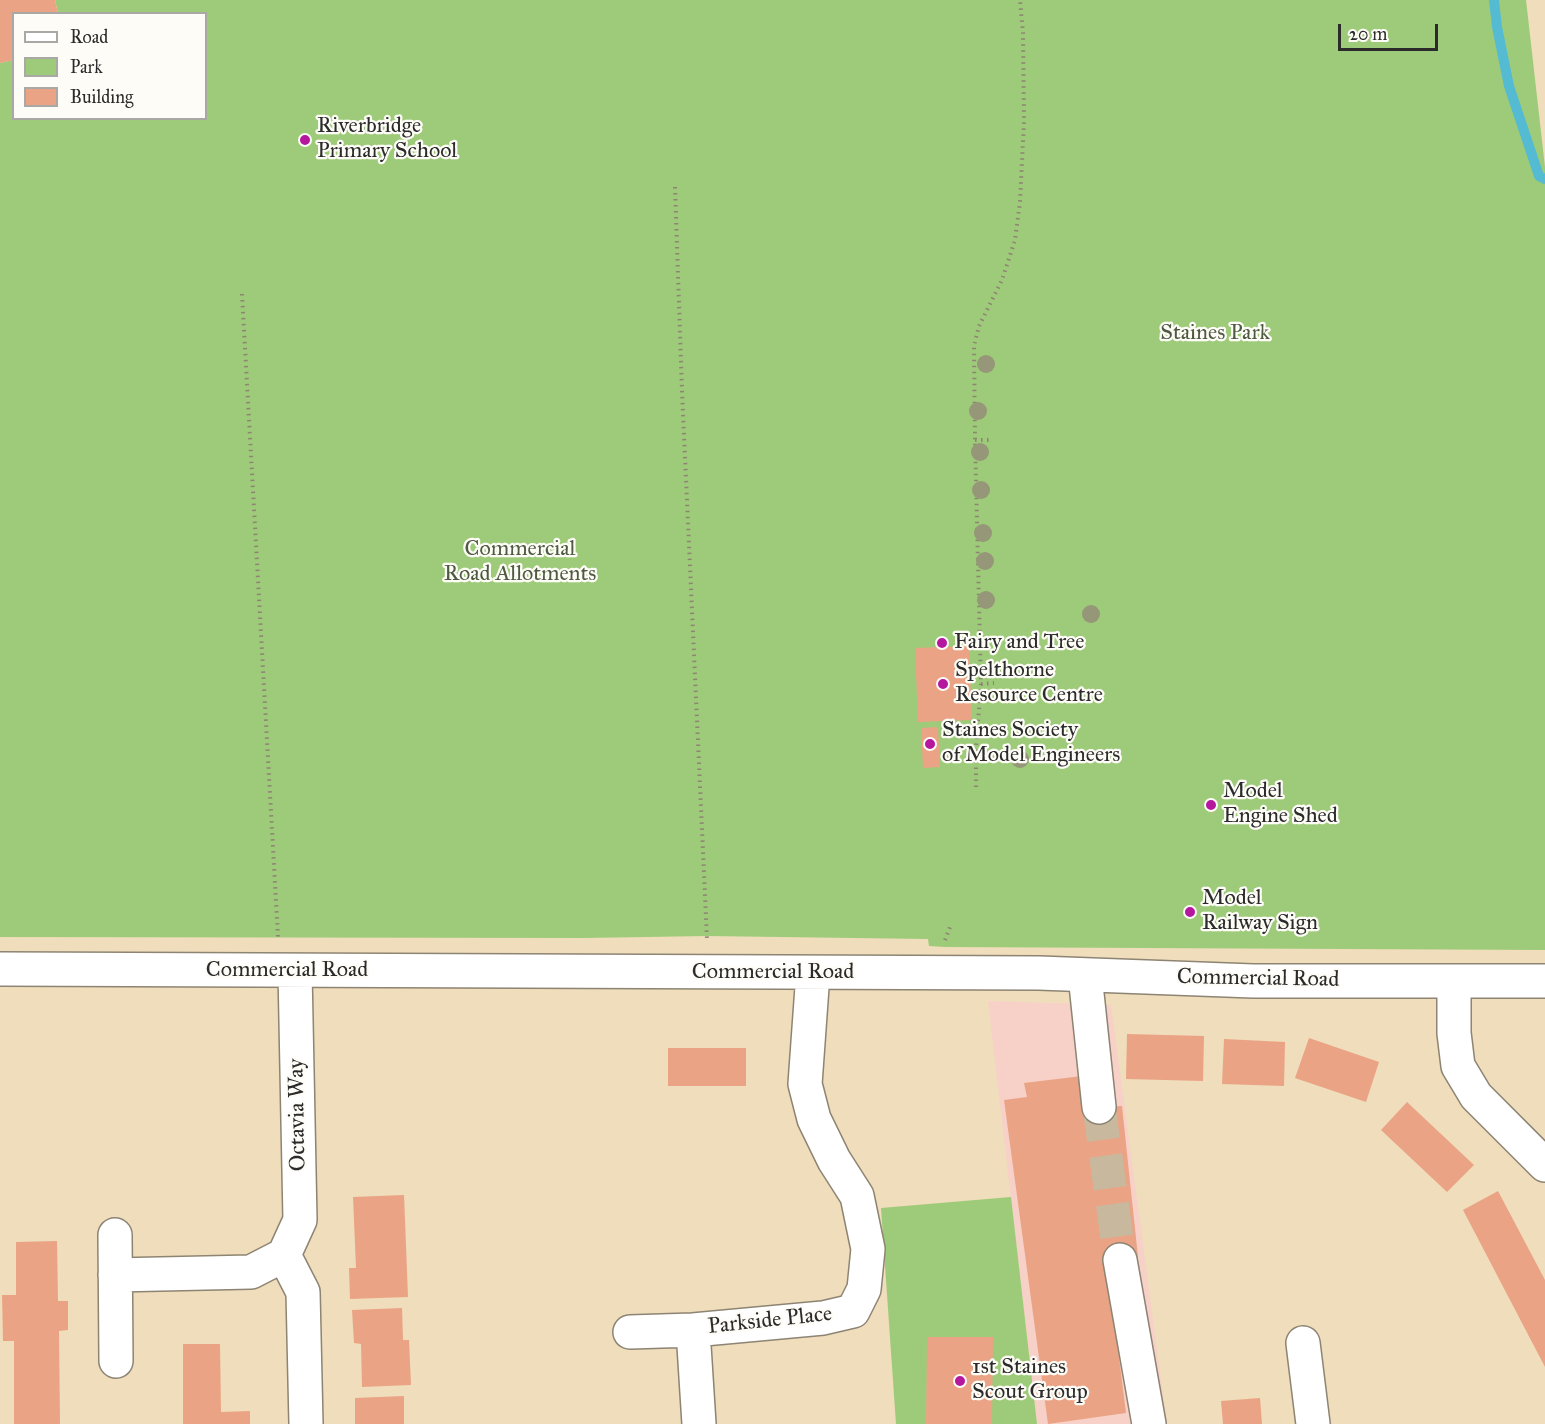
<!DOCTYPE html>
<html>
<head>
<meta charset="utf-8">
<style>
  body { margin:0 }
  #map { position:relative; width:1545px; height:1424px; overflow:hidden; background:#efddbb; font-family:"IM FELL Great Primer",serif }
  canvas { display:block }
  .legend { position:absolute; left:12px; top:12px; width:195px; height:108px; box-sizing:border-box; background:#fdfcf7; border:2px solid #a9a8a5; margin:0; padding:8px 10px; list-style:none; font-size:18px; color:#2b2b2b }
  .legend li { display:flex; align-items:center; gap:12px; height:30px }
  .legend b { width:30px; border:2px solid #a9a8a5 }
  .scale { position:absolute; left:1338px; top:24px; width:100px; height:27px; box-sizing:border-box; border:3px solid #2b2b2b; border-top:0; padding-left:8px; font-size:18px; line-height:21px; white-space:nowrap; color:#2b2b2b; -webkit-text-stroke:4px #fdfcf7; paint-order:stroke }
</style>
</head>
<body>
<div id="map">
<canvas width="1545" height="1424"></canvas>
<ul class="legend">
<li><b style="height:8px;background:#fff"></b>Road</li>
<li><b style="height:16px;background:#9ecb79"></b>Park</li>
<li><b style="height:16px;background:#eba385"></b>Building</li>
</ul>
<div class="scale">20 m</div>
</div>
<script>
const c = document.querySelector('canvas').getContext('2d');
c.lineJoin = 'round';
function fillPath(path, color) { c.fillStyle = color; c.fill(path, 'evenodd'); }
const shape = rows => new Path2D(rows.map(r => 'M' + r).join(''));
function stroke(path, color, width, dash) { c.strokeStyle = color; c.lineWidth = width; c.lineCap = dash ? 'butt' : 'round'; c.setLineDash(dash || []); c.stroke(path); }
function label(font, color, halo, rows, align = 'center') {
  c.font = font + ' "IM FELL Great Primer",serif'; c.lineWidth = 4.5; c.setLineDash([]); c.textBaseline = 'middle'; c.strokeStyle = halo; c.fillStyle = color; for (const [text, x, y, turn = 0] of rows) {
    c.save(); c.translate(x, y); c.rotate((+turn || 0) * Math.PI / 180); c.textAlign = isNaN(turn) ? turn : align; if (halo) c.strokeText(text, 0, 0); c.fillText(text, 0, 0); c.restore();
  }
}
const built = shape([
  [988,1001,1111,1005,1167,1424,1037,1424]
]);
const green = shape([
  [55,0,1526,0,1545,167,1545,950,945,947,929,946,928,939,707,936,583,938,0,937,0,63,13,60,14,118,206,118,206,14,58,13],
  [1011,1197,1037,1424,896,1424,881,1208]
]);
const stream = shape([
  [1494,0,1497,27,1509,86,1539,176,1545,179]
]);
const building = shape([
  [0,0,55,0,58,14,14,14,14,60,0,63],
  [969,646,972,720,918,722,915,648],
  [938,727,940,767,923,768,921,728],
  [1209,798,1218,807,1212,813,1205,803],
  [1127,1034,1204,1036,1203,1081,1126,1079],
  [1309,1038,1379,1062,1366,1102,1295,1078],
  [1224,1039,1285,1042,1284,1086,1222,1084],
  [668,1048,746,1048,746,1086,668,1086],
  [1082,1076,1086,1108,1122,1106,1138,1257,1107,1262,1126,1413,1048,1424,1004,1100,1027,1097,1024,1083],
  [1407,1102,1474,1165,1447,1192,1381,1130],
  [1498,1191,1545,1280,1545,1367,1463,1210],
  [404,1195,408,1297,350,1299,349,1268,356,1268,353,1197],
  [57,1241,58,1301,68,1301,68,1330,59,1331,60,1424,14,1424,14,1341,3,1341,2,1295,16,1295,16,1242],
  [402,1308,403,1340,409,1340,411,1385,362,1387,361,1344,354,1343,352,1310],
  [927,1337,993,1337,992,1424,926,1424],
  [183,1344,220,1344,221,1412,250,1411,250,1424,183,1424],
  [404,1396,404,1424,355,1424,355,1398],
  [1260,1398,1262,1424,1223,1424,1221,1401]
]);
const minorTunnel = shape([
  [1099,1107,1120,1260]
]);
const path = shape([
  [675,187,682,391,707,939],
  [242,294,278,937],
  [975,440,991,440],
  [981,684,994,683],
  [976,787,976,748,981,684,975,440,974,346,979,326,1002,280,1015,240,1020,202,1024,122,1023,33,1020,0],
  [945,940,950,927]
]);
const minor = shape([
  [0,969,1039,973,1253,981,1545,981],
  [295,971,300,1220,284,1255,303,1292,306,1424],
  [1085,975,1099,1107],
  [1454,981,1454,1033,1458,1066,1476,1096,1545,1165],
  [115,1235,116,1361],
  [1120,1260,1149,1424],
  [115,1275,251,1272,284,1255],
  [693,1330,699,1424],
  [630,1332,693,1330,823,1318,853,1311,864,1289,868,1249,857,1196,834,1160,814,1119,805,1084,813,973],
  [1303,1343,1313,1424]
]);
const trees = [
  [986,364],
  [978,411],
  [980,452],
  [981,490],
  [983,533],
  [985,561],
  [986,600],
  [1091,614],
  [1020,759]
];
const markers = [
  [305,140,6,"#b5179e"],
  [942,643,6,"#b5179e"],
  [943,684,6,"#b5179e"],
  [930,744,6,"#b5179e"],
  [1211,805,6,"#b5179e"],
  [1190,912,6,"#b5179e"],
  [960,1381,6,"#b5179e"]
];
const poiNames = [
  ["Riverbridge",317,127],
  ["Primary School",317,152],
  ["Fairy and Tree",954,643],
  ["Spelthorne",955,671],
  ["Resource Centre",955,696],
  ["Staines Society",942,731],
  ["of Model Engineers",942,756],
  ["Model",1223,792],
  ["Engine Shed",1223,817],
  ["Model",1202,899],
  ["Railway Sign",1202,924],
  ["1st Staines",972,1368],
  ["Scout Group",972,1393]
];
const parkNames = [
  ["Staines Park",1215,334],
  ["Commercial",520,550],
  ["Road Allotments",520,575]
];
const streetNames = [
  ["Commercial Road",287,971],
  ["Commercial Road",773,973],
  ["Commercial Road",1258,979,1],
  ["Octavia Way",298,1115,-91],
  ["Parkside Place",770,1321,-6]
];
fillPath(built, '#f7d1c7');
fillPath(green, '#9ecb79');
stroke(stream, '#54bbd2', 10);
fillPath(building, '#eba385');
stroke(minorTunnel, '#c8b99e', 33, [33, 16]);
stroke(minor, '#8d8473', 36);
stroke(path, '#8d8473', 4, [1.5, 4.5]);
stroke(minor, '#fff', 33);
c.fillStyle = '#969678';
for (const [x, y] of trees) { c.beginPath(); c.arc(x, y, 9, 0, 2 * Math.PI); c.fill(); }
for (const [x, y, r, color] of markers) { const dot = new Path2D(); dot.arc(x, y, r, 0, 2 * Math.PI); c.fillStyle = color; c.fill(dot); stroke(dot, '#fdfcf7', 2); }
label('22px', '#2b2b2b', '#fdfcf7', poiNames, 'left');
label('22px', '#4e5b42', '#fdfcf7', parkNames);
label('22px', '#2b2b2b', '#fdfcf7', streetNames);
</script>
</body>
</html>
